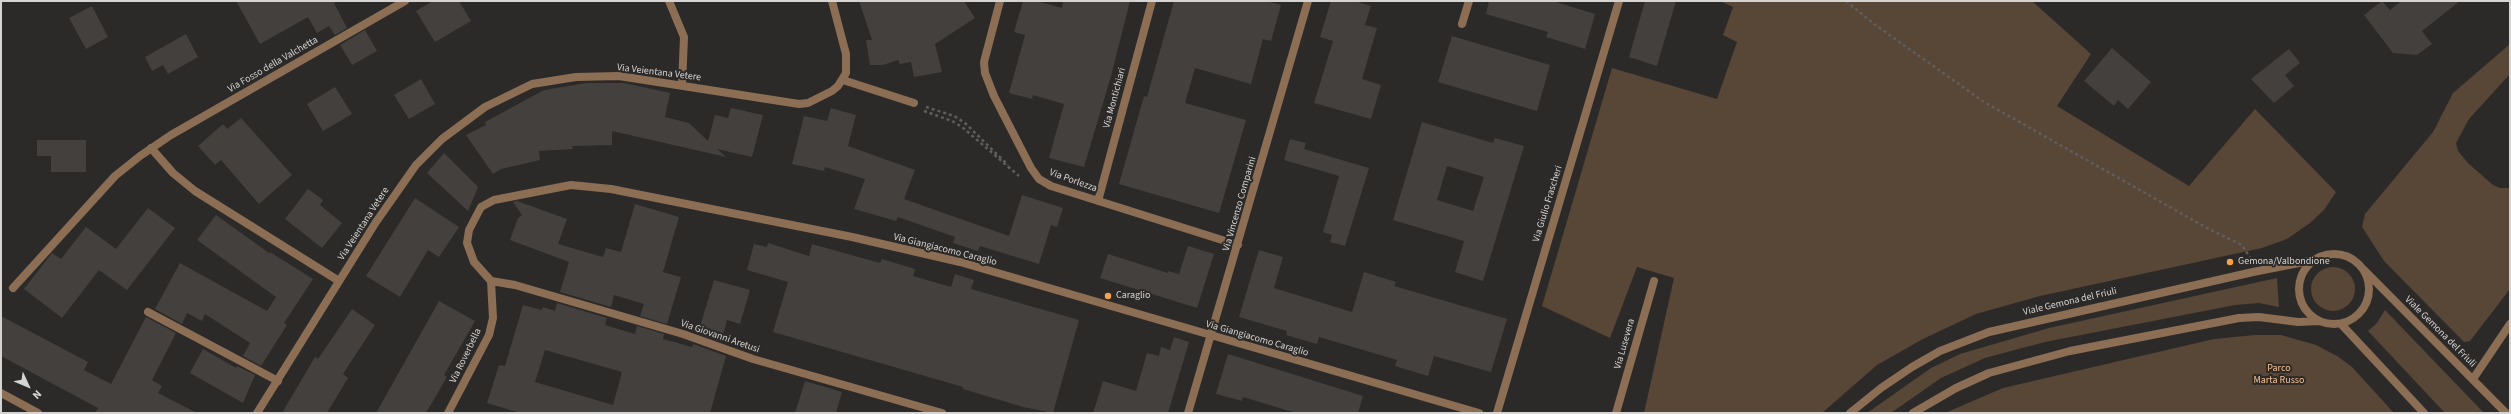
<!DOCTYPE html>
<html>
<head>
<meta charset="utf-8">
<style>
  body { margin:0 }
  #map { position:relative; width:2511px; height:414px; overflow:hidden; background:#2c2a28; font-family:"Source Sans 3",sans-serif }
  canvas { display:block }
  .frame { position:absolute; inset:0; border:2px solid #d5d4d2; pointer-events:none }
  .north { position:absolute; left:8px; top:366px; width:40px; height:40px; -webkit-text-stroke:3px #2c2a28; paint-order:stroke; rotate:134deg; font-size:11px; font-weight:700; line-height:16px; text-align:center; color:#d5d4d2 }
  .north::after { content:''; display:block; margin:auto; width:14px; height:18px; background:#d5d4d2; clip-path:polygon(50% 0,100% 100%,50% 72%,0 100%) }
</style>
</head>
<body>
<div id="map">
<canvas width="2511" height="414"></canvas>
<div class="frame"></div>
<div class="north">N</div>
</div>
<script>
const c = document.querySelector('canvas').getContext('2d');
c.lineJoin = 'round';
function fillPath(path, color) { c.fillStyle = color; c.fill(path, 'evenodd'); }
const shape = rows => new Path2D(rows.map(r => 'M' + r).join(''));
function stroke(path, color, width, dash) { c.strokeStyle = color; c.lineWidth = width; c.lineCap = dash ? 'butt' : 'round'; c.setLineDash(dash || []); c.stroke(path); }
function label(font, color, halo, rows, align = 'center') {
  c.font = font + ' "Source Sans 3",sans-serif'; c.lineWidth = 4; c.setLineDash([]); c.textBaseline = 'middle'; c.strokeStyle = halo; c.fillStyle = color; for (const [text, x, y, turn = 0] of rows) {
    c.save(); c.translate(x, y); c.rotate((+turn || 0) * Math.PI / 180); c.textAlign = isNaN(turn) ? turn : align; if (halo) c.strokeText(text, 0, 0); c.fillText(text, 0, 0); c.restore();
  }
}
const green = shape([
  [1720,1,2032,1,2091,54,2057,106,2189,186,2255,109,2336,192,2324,210,2310,223,2287,239,2262,248,2040,296,1976,314,1923,339,1877,365,1822,413,1644,413,1674,278,1637,267,1610,338,1542,306,1612,68,1717,99,1737,42,1723,35,1733,7],
  [2510,44,2510,74,2469,119,2456,143,2458,151,2468,163,2493,185,2500,188,2510,188,2510,289,2470,341,2464,342,2384,261,2362,227,2365,214,2433,132,2453,93],
  '2311 289a22 22 0 1 1 44 0a22 22 0 1 1-44 0Z',
  [2277,278,2279,307,2259,303,2235,305,2045,342,1985,358,1941,378,1891,413,1867,413,1931,368,1960,354,2049,328],
  [2385,310,2484,413,2445,413,2368,331,2377,323],
  [2255,335,2281,335,2316,345,2337,356,2352,367,2394,413,1945,413,2003,388,2214,339]
]);
const building = shape([
  [236,1,337,1,334,3,347,28,335,35,329,26,317,33,308,17,260,44],
  [433,1,459,1,471,21,435,42,416,11],
  [859,1,964,1,975,18,935,44,942,72,914,77,911,62,900,64,898,60,883,65,870,65,866,40,872,40],
  [1023,1,1036,1,1062,8,1063,1,1130,1,1111,76,1084,167,1049,158,1064,104,1033,95,1032,99,1009,93,1025,35,1014,32],
  [1174,1,1266,1,1281,5,1271,41,1263,39,1251,84,1195,68,1185,103,1246,120,1219,213,1119,184,1144,96,1147,97],
  [1331,1,1355,1,1371,6,1365,25,1377,28,1362,79,1381,85,1371,119,1314,103,1333,41,1320,37],
  [1489,1,1553,1,1595,14,1585,49,1546,37,1548,32,1486,14],
  [1645,1,1676,1,1657,66,1629,57],
  [2382,1,2390,10,2401,1,2460,1,2422,31,2432,44,2417,55,2393,53,2364,15],
  [92,6,108,37,86,49,69,18],
  [365,30,377,51,352,65,340,45],
  [186,34,198,57,168,74,163,65,152,71,145,57],
  [1452,36,1550,65,1537,111,1438,82],
  [2112,48,2151,82,2128,109,2118,100,2114,106,2084,81],
  [2289,49,2300,63,2285,75,2294,86,2274,103,2251,79],
  [421,79,435,104,409,119,394,95],
  [587,83,624,83,670,93,665,117,689,123,708,141,715,115,728,118,731,108,763,115,752,157,717,149,726,157,612,131,612,145,572,146,573,149,539,151,540,160,501,169,493,174,466,135,486,125,485,122,544,90],
  [335,87,352,114,323,131,307,104],
  [831,108,856,115,848,146,915,170,904,199,1009,236,1022,195,1063,208,1057,227,1051,225,1039,264,980,246,978,251,953,243,955,237,898,217,896,221,854,209,865,179,825,167,824,171,792,164,804,116,827,121],
  [241,118,292,175,259,204,221,160,215,165,198,146,223,124,227,129],
  [1422,122,1493,143,1495,138,1524,146,1483,281,1455,272,1464,241,1393,220],
  [1447,166,1484,177,1473,211,1437,200],
  [1290,139,1306,143,1304,149,1369,168,1345,246,1330,242,1332,235,1323,232,1339,176,1284,160],
  [37,140,86,140,86,172,51,172,51,156,37,156],
  [444,153,478,187,468,211,427,173],
  [308,189,323,200,320,205,342,223,322,248,285,219],
  [415,198,459,227,439,257,428,250,400,297,366,276],
  [517,201,567,219,558,244,603,257,606,248,621,252,635,204,679,217,663,272,681,277,667,324,640,316,644,304,614,295,611,307,560,292,569,262,510,240,518,218,522,215,513,202],
  [148,208,175,228,127,290,99,270,62,318,24,289,52,253,61,259,86,227,116,249],
  [216,215,269,253,270,252,313,279,284,323,287,325,261,366,243,356,250,343,205,314,202,321,187,313,182,324,155,309,180,263,267,311,276,297,197,240],
  [768,243,809,256,812,244,880,263,882,259,915,269,913,276,951,287,955,274,974,280,971,289,1079,320,1053,413,1023,407,963,389,963,387,773,332,788,282,747,270,754,244,767,247],
  [1188,246,1214,254,1197,308,1100,278,1108,254,1168,273,1168,271,1179,274],
  [1259,250,1283,257,1274,288,1352,312,1364,272,1396,282,1394,286,1507,319,1491,372,1434,356,1428,376,1395,366,1397,360,1319,337,1317,344,1286,335,1287,331,1239,317],
  [714,280,750,290,740,324,727,320,721,342,698,333],
  [439,301,475,321,444,375,447,377,426,413,376,413],
  [557,303,607,318,605,325,635,334,637,326,664,334,663,339,692,347,693,344,726,356,710,413,520,413,487,403,499,365,505,366,523,305,542,310,543,307,555,311],
  [545,350,622,372,613,405,535,382],
  [352,309,375,325,343,374,348,378,327,413,282,413,315,357,318,359],
  [1,316,88,362,84,370,111,384,146,317,176,333,152,380,162,386,158,393,197,413,95,413,98,408,1,356],
  [1174,337,1189,342,1168,413,1093,413,1103,381,1136,391,1147,353,1159,356,1161,347,1170,350],
  [203,349,236,368,237,366,255,375,243,403,190,373],
  [1228,354,1363,396,1358,413,1296,413,1243,397,1242,401,1216,394],
  [805,381,842,392,836,413,795,413]
]);
const path = shape([
  [1846,1,1874,24,1984,102,2207,228,2242,245,2251,259],
  [926,107,954,116,965,123,1008,165],
  [924,111,952,121,962,127,1019,176]
]);
const lane = shape([
  [148,312,278,381]
]);
const street = shape([
  [669,1,684,37,682,85],
  [1000,1,984,62,985,73,994,96,1031,168,1039,179,1051,186,1238,245],
  [1462,24,1469,1],
  [843,80,914,103],
  [151,148,173,173,195,191,339,281],
  [1098,201,1152,1],
  '2299 289a35 35 0 1 1 70 0a35 35 0 1 1-70 0Z',
  [2364,270,2506,413],
  [491,281,474,262,467,243,469,230,481,207,494,200,571,185,611,189,852,237,960,262,1479,413],
  [491,281,515,285,683,334,753,359,942,413],
  [13,288,115,176,140,156,171,135,405,1],
  [2341,324,2424,413],
  [2473,379,2510,324],
  [1,393,38,413],
  [257,413,376,222,416,165,442,139,485,107,532,84,576,77,619,76,799,104,808,103,832,91,838,86,846,73,846,54,832,1],
  [448,413,489,335,493,318,491,281],
  [1188,413,1308,1],
  [1497,413,1619,1],
  [1616,413,1654,281],
  [1850,413,1881,388,1912,367,1940,351,1989,332,2253,272,2314,260],
  [1913,413,1956,388,1989,373,2070,351,2239,318,2259,317,2298,322,2319,321]
]);
const markers = [
  [2230,262,4,"#f8a14a"],
  [1108,296,4,"#f8a14a"]
];
const streetNames = [
  ["Via Fosso della Valchetta",273,65,-30],
  ["Via Veientana Vetere",659,73,7],
  ["Via Montichiari",1115,98,-75],
  ["Via Porlezza",1073,181,20],
  ["Via Vincenzo Comparini",1240,204,-74],
  ["Via Giulio Frascheri",1548,204,-73],
  ["Via Veientana Vetere",364,224,-57],
  ["Via Giangiacomo Caraglio",945,250,14],
  ["Viale Gemona del Friuli",2070,302,-13],
  ["Viale Gemona del Friuli",2440,332,45],
  ["Via Giovanni Aretusi",720,337,19],
  ["Via Giangiacomo Caraglio",1257,339,16],
  ["Via Lusevera",1625,344,-74],
  ["Via Roverbella",466,356,-64]
];
const poiNames = [
  ["Gemona/Valbondione",2238,262],
  ["Caraglio",1116,296]
];
const parkNames = [
  ["Parco",2279,369],
  ["Marta Russo",2279,381]
];
fillPath(green, '#584636');
fillPath(building, '#43403e');
stroke(path, '#5f5e5c', 2.5, [3, 3]);
stroke(lane, '#8c6e55', 8);
stroke(street, '#8c6e55', 8);
for (const [x, y, r, color] of markers) { const dot = new Path2D(); dot.arc(x, y, r, 0, 2 * Math.PI); c.fillStyle = color; c.fill(dot); stroke(dot, '#2c2a28', 1.5); }
label('10px', '#d5d4d2', '#2c2a28', streetNames);
label('10px', '#d5d4d2', '#2c2a28', poiNames, 'left');
label('10px', '#f8c293', '#2c2a28', parkNames);
</script>
</body>
</html>
